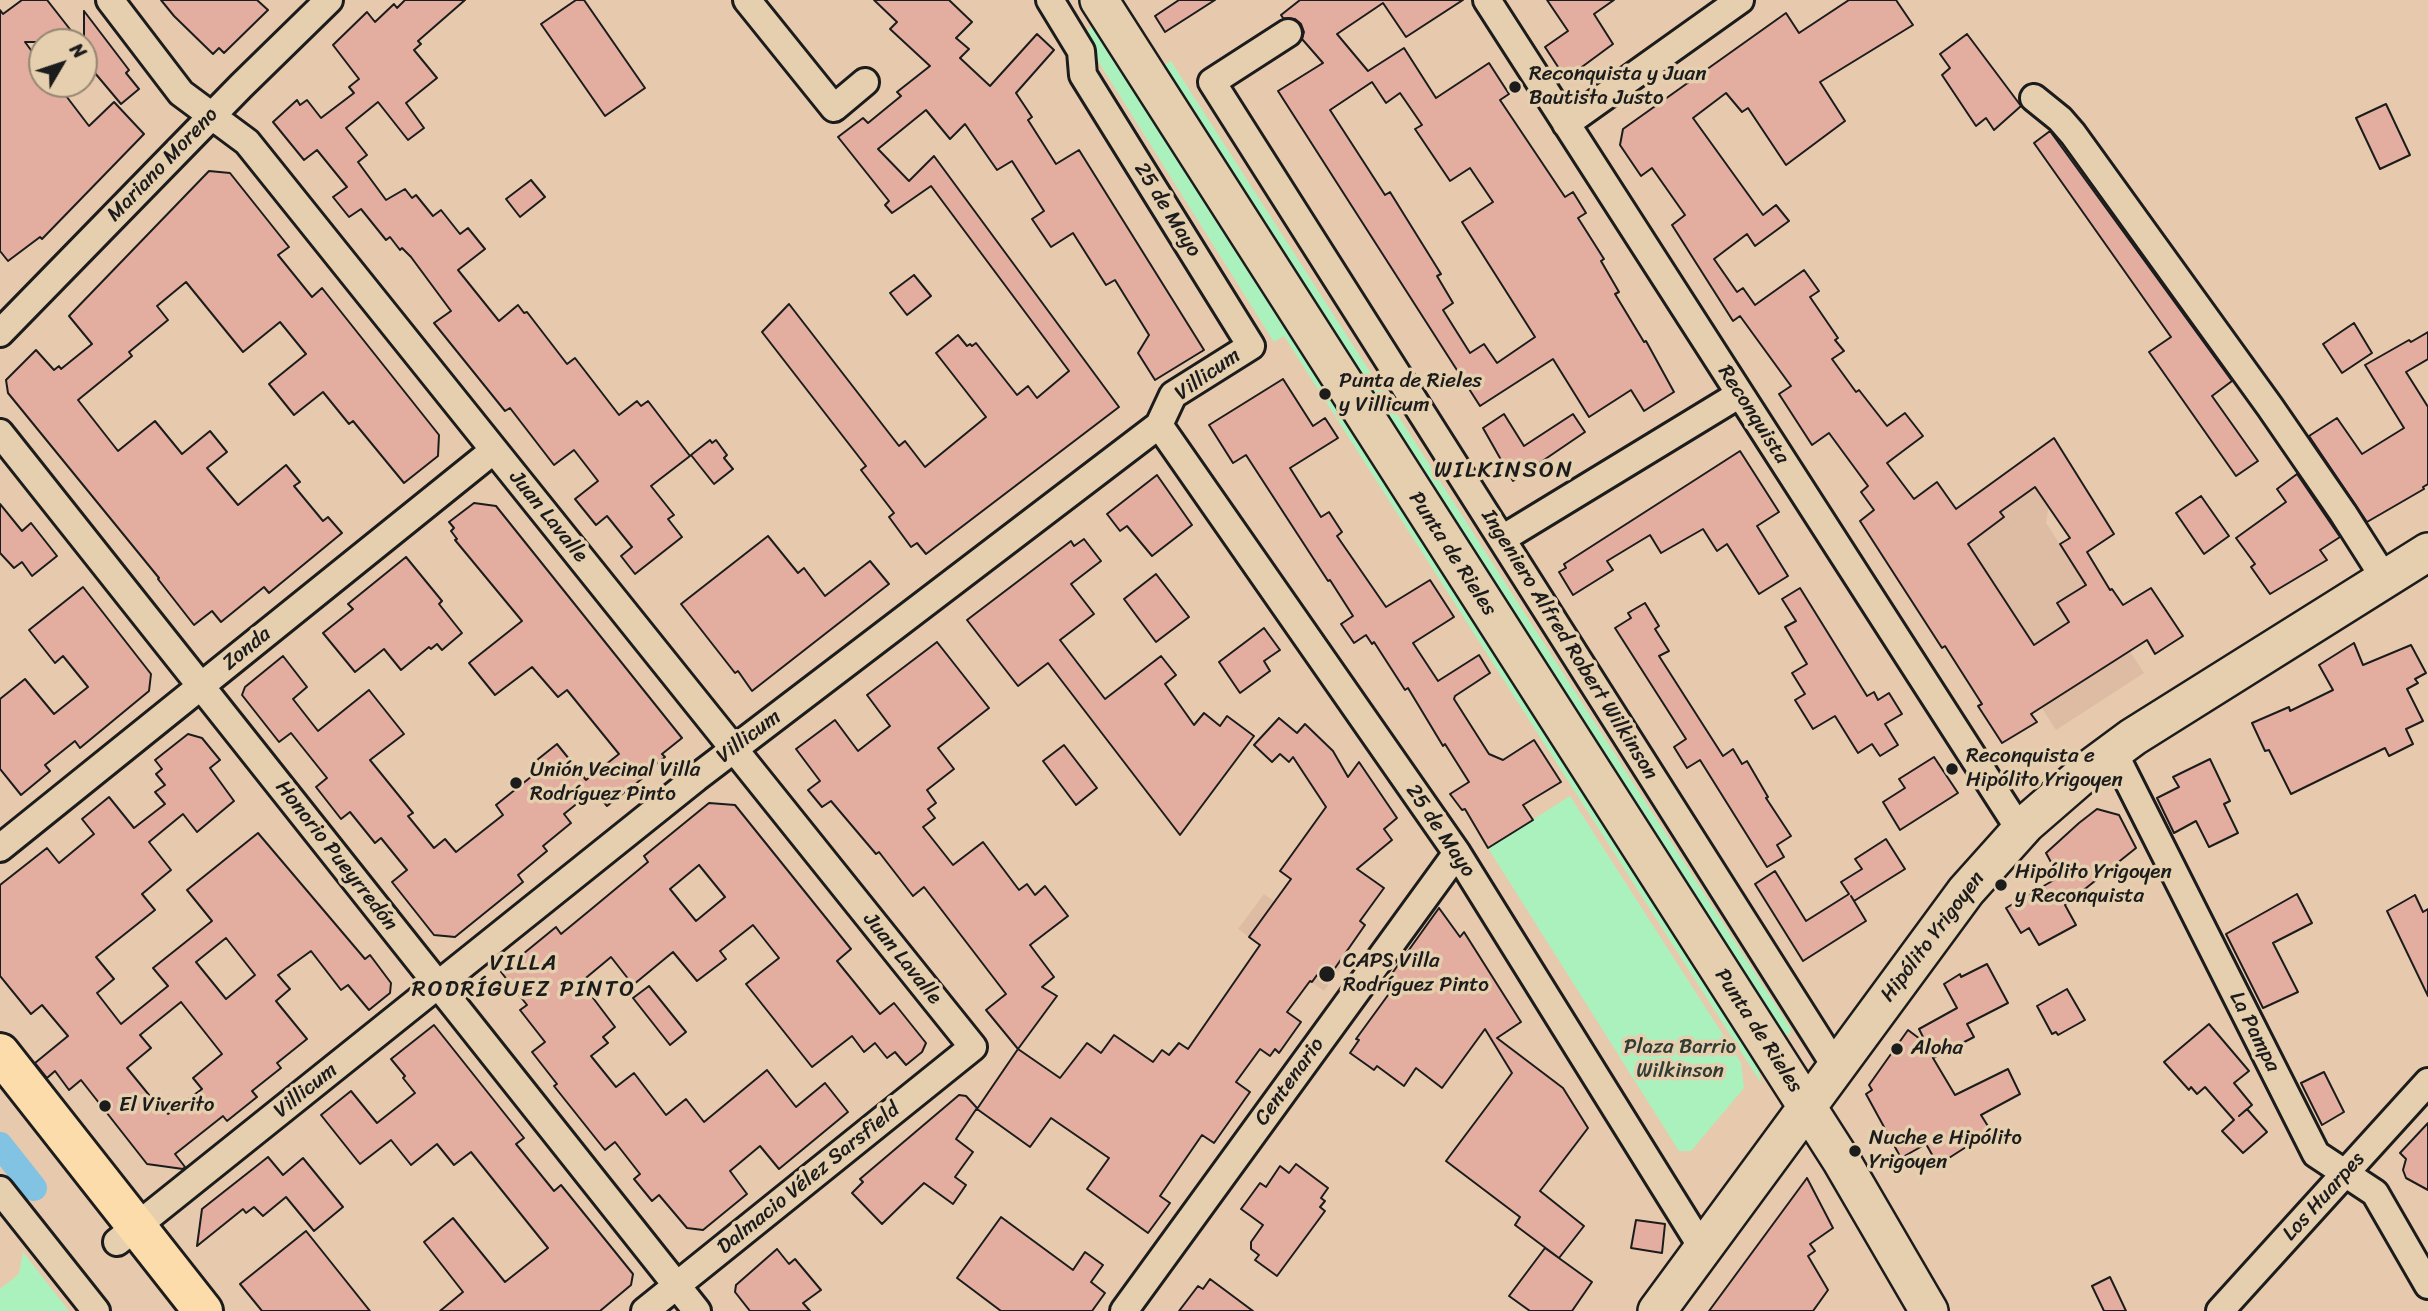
<!DOCTYPE html>
<html>
<head>
<meta charset="utf-8">
<style>
  body { margin:0 }
  #map { position:relative; width:2428px; height:1311px; overflow:hidden; background:#e7caad; font-family:Sriracha,sans-serif }
  canvas { display:block }
  .north { position:absolute; left:28px; top:28px; width:70px; height:70px; box-sizing:border-box; background:#e5cfae; border:2px solid #958774; border-radius:50%; rotate:51deg; font-size:19px; font-weight:700; line-height:28px; text-align:center; color:#1c1c1c }
  .north::after { content:''; display:block; margin:auto; width:24px; height:32px; background:#1c1c1c; clip-path:polygon(50% 0,100% 100%,50% 72%,0 100%) }
</style>
</head>
<body>
<div id="map">
<canvas width="2428" height="1311"></canvas>
<div class="north">N</div>
</div>
<script>
const c = document.querySelector('canvas').getContext('2d');
c.lineJoin = 'round';
function fillPath(path, color) { c.fillStyle = color; c.fill(path, 'evenodd'); }
const shape = rows => new Path2D(rows.map(r => 'M' + r).join(''));
function stroke(path, color, width, dash) { c.strokeStyle = color; c.lineWidth = width; c.lineCap = dash ? 'butt' : 'round'; c.setLineDash(dash || []); c.stroke(path); }
function label(font, color, halo, rows, align = 'center') {
  c.font = font + ' Sriracha,sans-serif'; c.lineWidth = 7; c.setLineDash([]); c.textBaseline = 'middle'; c.strokeStyle = halo; c.fillStyle = color; for (const [text, x, y, turn = 0] of rows) {
    c.save(); c.translate(x, y); c.rotate((+turn || 0) * Math.PI / 180); c.textAlign = isNaN(turn) ? turn : align; if (halo) c.strokeText(text, 0, 0); c.fillText(text, 0, 0); c.restore();
  }
}
const built = shape([
  [2054,438,2083,484,2048,510,2046,523,2144,673,2056,730,1948,562,1905,592,1886,561],
  [1264,894,1349,956,1324,991,1238,929]
]);
const green = shape([
  [1092,26,1757,1062,1761,1083,1284,336,1274,342,1083,37],
  [1171,61,1791,1029,1790,1035,1783,1034,1162,66],
  [1570,796,1741,1063,1744,1088,1691,1151,1679,1151,1488,848],
  [23,1252,69,1311,0,1311,0,1289,19,1274]
]);
const canal = shape([
  [0,1145,34,1188]
]);
const building = shape([
  [22,0,47,0,80,42,25,42,42,65,42,84,57,84,89,126,114,102,144,134,42,239,40,237,8,261,0,251,0,10,3,14,22,0],
  [161,0,257,0,268,10,224,53,219,48,213,54,174,16,161,0],
  [405,0,465,0,418,41,421,44,414,50,437,78,406,103,424,128,408,140,378,102,346,128,367,155,358,162,386,200,405,189,412,198,416,195,433,216,441,210,460,234,468,228,485,249,458,270,499,321,518,305,524,313,527,312,567,364,575,358,619,415,637,401,641,406,648,401,690,456,651,486,674,515,668,519,682,537,635,574,621,556,632,547,607,516,596,525,575,499,598,481,574,450,554,465,510,408,505,411,434,323,451,311,411,257,402,248,400,250,390,237,386,240,361,209,349,217,333,197,347,187,317,150,304,160,273,122,297,100,300,105,307,100,321,118,354,93,349,87,359,79,333,45,367,12,375,22,394,4,397,8,405,0],
  [576,0,584,0,645,88,605,116,541,24,576,0],
  [874,0,949,0,972,22,956,38,969,49,960,58,990,86,1037,34,1054,50,1016,93,1032,117,1028,120,1056,164,1079,150,1204,350,1155,380,1138,353,1149,335,1115,280,1106,285,1073,233,1051,247,1032,219,1044,211,1012,161,997,170,965,124,950,139,926,110,878,149,909,181,934,156,1119,407,926,554,917,543,911,547,889,517,894,513,861,470,866,466,762,332,789,304,899,446,905,441,925,467,986,417,936,353,958,335,967,346,970,344,972,346,976,343,1017,395,1028,386,1037,398,1069,371,931,186,892,213,885,205,889,201,838,137,863,118,868,123,901,96,897,92,930,66,890,29,897,22,874,0],
  [1179,0,1215,0,1165,32,1155,16,1179,0],
  [1300,0,1463,0,1406,37,1383,3,1337,34,1368,71,1404,48,1436,98,1489,63,1509,94,1500,100,1565,197,1573,192,1586,213,1578,218,1604,259,1601,261,1619,292,1615,294,1644,342,1646,341,1674,392,1644,411,1631,390,1589,417,1553,359,1480,406,1278,91,1323,63,1302,39,1304,32,1301,24,1295,19,1283,18,1281,15,1300,0],
  [1372,82,1386,103,1400,93,1422,125,1415,129,1450,181,1470,168,1493,202,1462,222,1535,337,1497,363,1484,344,1470,353,1443,310,1453,303,1437,276,1441,274,1390,192,1385,195,1330,110,1372,82],
  [1547,0,1614,0,1594,14,1613,44,1571,75,1562,73,1545,47,1568,31,1547,0],
  [1849,0,1896,0,1913,25,1820,82,1845,121,1786,165,1748,108,1742,112,1726,93,1693,118,1763,215,1776,205,1789,221,1755,246,1747,234,1714,259,1737,292,1743,288,1755,305,1804,270,1819,291,1810,297,1838,338,1835,340,1844,351,1832,359,1856,392,1859,390,1887,426,1905,413,1923,436,1887,463,1914,499,1937,482,1956,509,2054,438,2114,534,2087,552,2110,590,2112,589,2123,605,2151,588,2183,636,2155,654,2147,640,2031,714,2037,722,2002,743,1978,706,1982,704,1945,646,1942,648,1860,521,1874,510,1861,492,1868,486,1829,433,1812,445,1779,394,1791,386,1740,316,1733,321,1672,225,1685,215,1652,168,1641,176,1620,145,1623,129,1786,13,1799,33,1849,0],
  [2035,487,2070,538,2060,544,2086,585,2057,603,2069,622,2034,645,1968,544,2004,517,2000,512,2035,487],
  [84,11,129,70,126,73,139,89,121,104,84,60,84,11],
  [1967,34,2021,106,1994,130,1986,118,1976,126,1942,75,1950,68,1940,54,1967,34],
  [2386,104,2410,155,2380,169,2356,118,2386,104],
  [2050,131,2232,381,2212,396,2258,461,2236,476,2149,352,2171,337,2034,143,2050,131],
  [209,171,230,173,289,247,278,255,312,297,322,288,439,435,438,456,404,483,353,421,349,424,323,392,294,415,269,384,306,354,280,322,243,352,186,282,157,306,168,320,129,352,132,356,78,400,118,451,155,421,182,454,210,431,227,452,207,468,238,505,286,465,300,482,294,486,323,521,328,517,342,533,269,593,264,587,221,622,212,611,194,625,158,579,159,578,8,393,6,380,36,350,54,370,59,366,61,369,92,344,69,316,209,171],
  [531,180,545,197,520,217,506,199,531,180],
  [914,275,931,296,907,315,890,293,914,275],
  [2354,323,2372,353,2342,373,2323,344,2354,323],
  [2428,332,2428,359,2406,372,2428,407,2428,484,2423,487,2424,489,2367,522,2309,436,2337,418,2362,454,2404,428,2365,365,2409,340,2411,342,2428,332],
  [1283,379,1313,426,1325,418,1338,438,1290,468,1321,517,1329,512,1342,532,1337,536,1386,607,1430,580,1454,617,1413,643,1438,681,1479,655,1490,673,1455,696,1454,699,1489,754,1503,760,1534,740,1561,782,1523,805,1533,820,1488,848,1465,809,1462,810,1450,794,1469,782,1445,744,1443,746,1408,688,1405,690,1374,642,1372,644,1366,635,1354,643,1341,624,1353,616,1330,580,1328,581,1246,455,1233,463,1209,425,1283,379],
  [1504,414,1524,446,1573,414,1585,432,1513,481,1483,428,1504,414],
  [710,440,712,443,716,440,727,455,724,458,733,469,714,484,691,455,710,440],
  [1740,451,1779,512,1757,526,1788,576,1759,594,1727,544,1717,551,1703,529,1661,553,1650,535,1607,561,1613,570,1573,595,1559,572,1566,568,1564,564,1740,451],
  [2297,474,2340,537,2320,550,2327,560,2270,594,2251,567,2255,564,2236,538,2286,502,2277,489,2297,474],
  [1157,475,1192,525,1152,556,1127,526,1120,531,1107,514,1157,475],
  [2201,496,2229,536,2204,554,2176,513,2201,496],
  [474,503,496,506,682,738,662,754,665,757,646,772,648,774,607,806,594,790,564,814,571,823,543,846,547,851,518,875,523,882,455,937,434,935,392,882,407,870,381,838,375,843,350,812,341,819,316,787,327,778,291,733,279,742,242,695,245,687,283,656,307,687,293,699,318,731,369,690,404,734,370,760,413,813,408,816,434,848,445,839,456,852,503,815,496,805,542,768,537,760,557,744,586,780,619,754,567,690,558,697,532,667,495,695,469,663,522,621,455,540,457,539,451,531,454,528,449,522,474,503],
  [0,504,22,531,31,523,57,556,32,576,22,562,14,568,0,553,0,504],
  [768,536,798,573,804,568,825,596,870,561,889,584,752,691,738,671,735,673,681,604,768,536],
  [1084,539,1101,561,1071,584,1094,614,1060,640,1105,699,1161,656,1176,675,1165,684,1194,725,1204,713,1220,726,1227,716,1254,736,1180,835,1048,663,1018,686,967,620,1071,541,1074,546,1084,539],
  [406,557,442,601,439,604,462,633,442,650,437,644,431,649,429,647,401,670,384,649,355,672,323,633,353,609,348,604,406,557],
  [1156,574,1189,617,1156,642,1124,599,1156,574],
  [83,587,151,674,149,691,80,748,75,741,45,765,50,771,21,795,0,769,0,699,25,679,54,714,88,687,63,656,55,663,29,630,83,587],
  [1800,588,1867,696,1874,692,1878,700,1889,693,1902,714,1885,724,1898,745,1880,756,1872,744,1858,753,1835,716,1813,729,1795,700,1805,694,1792,673,1807,664,1785,627,1796,621,1782,599,1800,588],
  [1645,603,1659,626,1655,629,1669,651,1659,656,1723,756,1733,749,1742,764,1747,761,1768,797,1766,798,1791,836,1777,845,1784,857,1767,867,1700,760,1687,768,1674,747,1686,739,1615,628,1631,618,1628,613,1645,603],
  [1264,628,1280,650,1264,661,1270,671,1240,693,1219,662,1264,628],
  [937,642,989,708,938,748,954,769,927,790,936,803,928,809,935,818,923,827,953,865,983,842,1019,890,1027,884,1035,895,1045,886,1068,916,1030,945,1054,977,1042,987,1057,996,1018,1049,986,1010,1006,994,924,887,913,896,879,852,876,854,831,801,822,807,808,790,820,781,796,749,835,720,858,751,890,726,867,695,937,642],
  [2354,643,2363,665,2411,645,2426,673,2415,679,2418,683,2407,689,2423,721,2406,729,2413,744,2389,756,2385,748,2291,794,2269,750,2265,751,2252,723,2289,707,2290,711,2333,690,2319,665,2354,643],
  [1279,718,1297,733,1305,724,1333,751,1348,777,1359,762,1397,818,1384,829,1392,840,1357,869,1384,888,1360,921,1365,925,1326,981,1317,975,1312,982,1310,981,1287,1012,1301,1022,1279,1053,1275,1049,1270,1056,1260,1049,1236,1082,1250,1092,1214,1143,1202,1135,1160,1196,1170,1203,1148,1233,1087,1189,1109,1158,1051,1118,1030,1147,977,1109,1018,1049,1060,1078,1087,1043,1101,1053,1114,1035,1153,1062,1162,1050,1169,1055,1179,1043,1188,1049,1260,945,1249,937,1291,879,1280,871,1326,807,1293,757,1289,762,1280,754,1272,762,1254,745,1279,718],
  [188,734,202,738,220,760,210,768,234,801,197,832,183,814,149,842,171,870,142,894,155,910,96,957,114,979,97,993,121,1024,168,986,153,968,212,921,187,890,258,833,365,959,370,955,391,983,390,993,369,1010,348,985,341,990,311,951,278,975,290,989,276,1001,307,1039,277,1063,281,1068,252,1091,257,1097,227,1121,223,1116,175,1154,185,1167,183,1169,147,1164,81,1080,69,1090,55,1071,47,1078,35,1063,68,1036,42,1005,31,1014,0,976,0,885,47,848,59,863,94,834,82,819,109,797,134,828,165,804,155,792,165,785,156,774,162,769,155,760,188,734],
  [226,938,255,975,226,999,196,962,226,938],
  [181,1002,222,1054,193,1078,202,1089,168,1114,160,1104,158,1106,127,1068,151,1048,140,1035,181,1002],
  [1064,745,1097,788,1076,805,1043,761,1064,745],
  [1934,757,1958,793,1900,830,1883,802,1905,788,1899,779,1934,757],
  [2210,759,2230,801,2224,804,2238,833,2209,847,2196,821,2174,833,2157,798,2179,787,2173,777,2210,759],
  [709,803,735,805,851,949,837,961,863,993,880,1014,894,1003,926,1043,922,1052,906,1065,895,1052,887,1058,875,1043,864,1052,852,1036,812,1067,746,984,779,958,753,925,720,951,726,959,697,981,673,952,633,985,611,957,581,982,615,1027,603,1037,608,1043,591,1056,616,1087,634,1073,666,1115,686,1099,704,1122,767,1070,796,1107,825,1083,848,1112,779,1169,760,1146,730,1171,747,1194,703,1230,687,1228,659,1195,652,1201,634,1179,640,1174,615,1142,605,1150,554,1086,557,1084,532,1052,545,1042,520,1010,527,1005,501,972,556,927,561,934,589,911,648,862,644,856,709,803],
  [699,865,725,897,696,921,670,889,699,865],
  [2097,809,2119,815,2136,848,2065,905,2076,925,2039,945,2029,928,2021,933,2006,908,2059,877,2046,853,2079,823,2097,809],
  [1886,839,1905,869,1854,901,1851,896,1866,921,1803,961,1755,884,1775,871,1806,921,1849,894,1841,882,1862,869,1855,859,1886,839],
  [2297,894,2312,923,2273,943,2298,992,2263,1008,2226,934,2297,894],
  [2415,895,2423,912,2428,909,2428,996,2387,911,2415,895],
  [1439,908,1460,937,1464,932,1521,1022,1497,1038,1563,1088,1588,1128,1540,1191,1584,1226,1559,1258,1515,1225,1520,1217,1446,1161,1512,1073,1485,1029,1442,1088,1416,1068,1404,1086,1377,1066,1374,1070,1350,1053,1359,1040,1356,1039,1391,991,1383,986,1439,908],
  [1987,964,2008,1003,1967,1024,1974,1037,1933,1058,1955,1095,2008,1069,2020,1094,1981,1115,1991,1131,1938,1165,1926,1144,1901,1158,1866,1094,1872,1090,1869,1085,1908,1030,1920,1039,1923,1037,1919,1029,1957,1008,1944,984,1960,974,1961,977,1987,964],
  [649,986,686,1032,670,1045,633,998,649,986],
  [2067,989,2085,1020,2058,1035,2056,1032,2052,1034,2037,1006,2067,989],
  [2209,1024,2249,1071,2234,1083,2252,1105,2239,1116,2247,1109,2267,1132,2243,1153,2222,1131,2234,1120,2205,1087,2197,1094,2191,1087,2189,1090,2164,1062,2209,1024],
  [434,1025,524,1138,516,1144,554,1191,561,1185,633,1274,631,1285,600,1311,440,1311,463,1292,424,1242,453,1218,505,1282,548,1248,471,1152,454,1165,437,1144,411,1165,391,1140,360,1164,321,1115,351,1091,377,1123,415,1093,403,1078,405,1076,391,1059,434,1025],
  [2324,1072,2344,1112,2322,1125,2301,1083,2324,1072],
  [959,1095,966,1096,977,1108,956,1139,973,1152,955,1177,966,1185,953,1204,924,1183,882,1224,852,1193,863,1182,860,1179,959,1095],
  [2428,1123,2428,1190,2406,1178,2403,1170,2406,1159,2400,1153,2428,1123],
  [268,1157,283,1175,303,1158,343,1207,314,1231,286,1197,263,1216,254,1207,246,1213,243,1209,197,1246,202,1209,268,1157],
  [1296,1164,1328,1188,1321,1198,1325,1201,1320,1207,1325,1211,1277,1276,1255,1260,1259,1255,1251,1249,1251,1242,1263,1225,1241,1209,1260,1183,1266,1187,1280,1166,1289,1173,1296,1164],
  [1807,1178,1833,1228,1810,1244,1815,1251,1808,1256,1828,1290,1813,1311,1709,1311,1807,1178],
  [1001,1217,1073,1270,1085,1252,1103,1265,1091,1282,1105,1293,1092,1311,1001,1311,957,1278,1001,1217],
  [1636,1220,1665,1224,1662,1253,1631,1248,1636,1220],
  [306,1231,370,1311,262,1311,240,1284,306,1231],
  [1545,1248,1592,1282,1572,1311,1530,1311,1509,1296,1545,1248],
  [777,1249,789,1264,795,1259,821,1290,803,1303,810,1311,750,1311,735,1292,736,1285,777,1249],
  [2110,1277,2126,1311,2104,1311,2092,1286,2110,1277],
  [1210,1279,1253,1311,1179,1311,1198,1286,1203,1289,1210,1279]
]);
const street = shape([
  [110,0,181,93,247,142,973,1047,645,1311],
  [747,0,834,108,865,82],
  [1487,0,2020,830],
  [1288,33,1212,82,1836,1067],
  [2034,98,2060,119,2073,134,2270,407,2343,513,2385,579],
  [1566,124,1740,0],
  [0,333,241,86,329,0],
  [1159,425,1457,853,1703,1249],
  [0,433,697,1311],
  [1502,539,1740,394],
  [2113,751,2316,1154,2375,1193,2428,1285],
  [0,848,494,450],
  [0,1190,96,1311],
  [117,1242,696,778,1159,425,1173,395,1251,346,1083,75,1081,51,1050,0],
  [1124,1311,1457,853],
  [2220,1311,2428,1082]
]);
const secondary = shape([
  [1099,0,1841,1160,1929,1311],
  [1657,1311,1966,891,2026,824,2087,771,2133,737,2428,552]
]);
const primary = shape([
  [0,1053,203,1311]
]);
const markers = [
  [1515,87,7,"#1c1c1c"],
  [1325,394,7,"#1c1c1c"],
  [1952,769,7,"#1c1c1c"],
  [516,783,7,"#1c1c1c"],
  [2001,885,7,"#1c1c1c"],
  [1327,974,9,"#1c1c1c"],
  [1897,1049,7,"#1c1c1c"],
  [105,1106,7,"#1c1c1c"],
  [1855,1151,7,"#1c1c1c"]
];
const poiNames = [
  ["Reconquista y Juan",1529,75],
  ["Bautista Justo",1529,99],
  ["Punta de Rieles",1339,382],
  ["y Villicum",1339,406],
  ["Reconquista e",1966,757],
  ["Hipólito Yrigoyen",1966,781],
  ["Unión Vecinal Villa",530,771],
  ["Rodríguez Pinto",530,795],
  ["Hipólito Yrigoyen",2015,873],
  ["y Reconquista",2015,897],
  ["CAPS Villa",1343,962],
  ["Rodríguez Pinto",1343,986],
  ["Aloha",1911,1049],
  ["El Viverito",119,1106],
  ["Nuche e Hipólito",1869,1139],
  ["Yrigoyen",1869,1163]
];
const streetNames = [
  ["Mariano Moreno",163,165,-46],
  ["25 de Mayo",1167,210,58],
  ["Villicum",1208,375,-35],
  ["Reconquista",1753,415,57],
  ["Juan Lavalle",548,517,51],
  ["Punta de Rieles",1452,554,57],
  ["Ingeniero Alfred Robert Wilkinson",1569,645,58],
  ["Zonda",247,649,-39],
  ["Villicum",749,737,-37],
  ["25 de Mayo",1440,831,56],
  ["Honorio Pueyrredón",336,856,52],
  ["Hipólito Yrigoyen",1933,937,-53],
  ["Juan Lavalle",902,959,51],
  ["Punta de Rieles",1758,1031,57],
  ["La Pampa",2254,1032,63],
  ["Centenario",1290,1082,-54],
  ["Villicum",306,1091,-39],
  ["Dalmacio Vélez Sarsfield",809,1179,-39],
  ["Los Huarpes",2324,1197,-48]
];
const parkNames = [
  ["Plaza Barrio",1680,1048],
  ["Wilkinson",1680,1072]
];
const neighbourhoodNames = [
  ["WILKINSON",1504,471],
  ["VILLA",524,964],
  ["RODRÍGUEZ PINTO",524,990]
];
fillPath(built, '#debba3');
fillPath(green, '#aaf1bd');
stroke(canal, '#82c2e2', 26);
fillPath(building, '#e3aea0');
stroke(building, '#1c1c1c', 2);
stroke(street, '#1c1c1c', 32);
stroke(secondary, '#1c1c1c', 42);
stroke(primary, '#1c1c1c', 44);
stroke(street, '#e5cfae', 26);
stroke(secondary, '#e5cfae', 37);
stroke(primary, '#fddcac', 38);
for (const [x, y, r, color] of markers) { const dot = new Path2D(); dot.arc(x, y, r, 0, 2 * Math.PI); c.fillStyle = color; c.fill(dot); stroke(dot, '#e5cfae', 2.5); }
label('21px', '#1c1c1c', '#e5cfae', poiNames, 'left');
label('21px', '#1c1c1c', '#e5cfae', streetNames);
label('21px', '#313c34', '#e5cfae', parkNames);
c.letterSpacing = '2px';
label('23px', '#1c1c1c', '#e5cfae', neighbourhoodNames);
c.letterSpacing = '0px';
</script>
</body>
</html>
